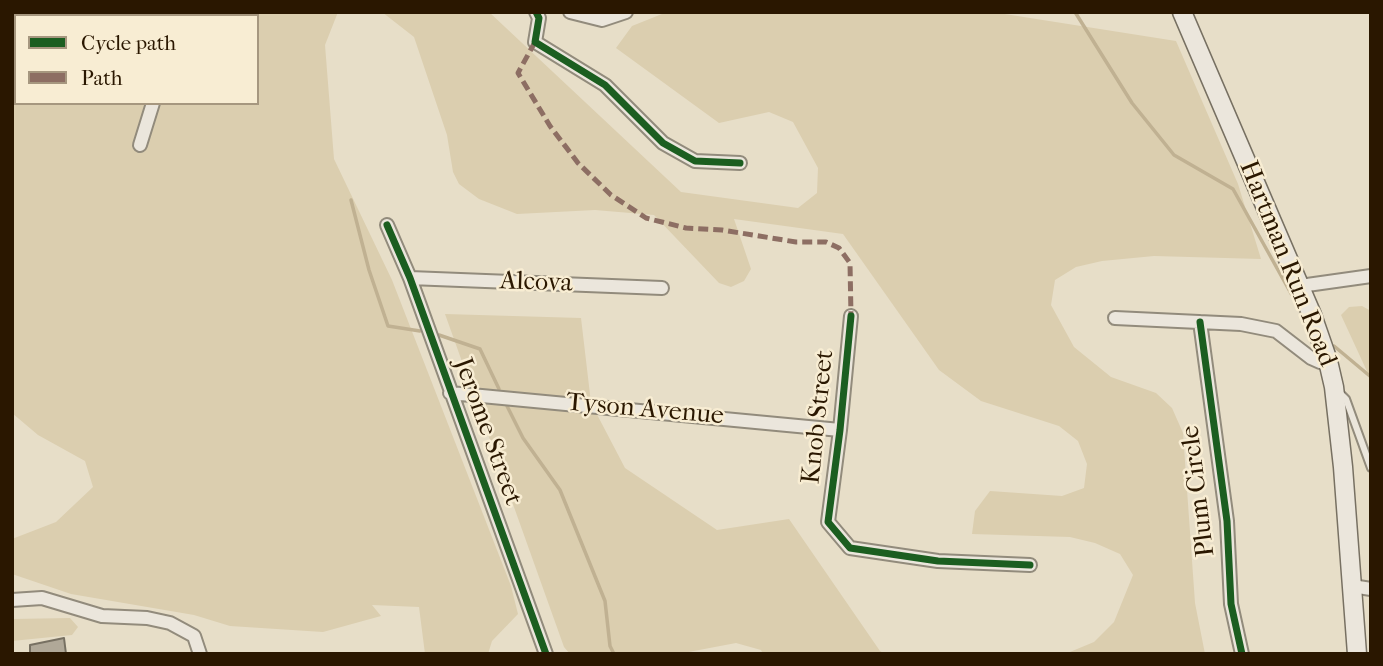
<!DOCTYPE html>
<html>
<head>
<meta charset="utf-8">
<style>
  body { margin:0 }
  #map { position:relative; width:1383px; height:666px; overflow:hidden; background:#e7dec8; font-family:"IM FELL French Canon",serif }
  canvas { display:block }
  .frame { position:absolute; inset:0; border:14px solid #2a1700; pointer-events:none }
  .legend { position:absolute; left:14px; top:14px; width:245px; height:91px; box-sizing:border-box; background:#f8edd3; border:2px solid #a6977f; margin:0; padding:9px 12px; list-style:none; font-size:21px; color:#2a1700 }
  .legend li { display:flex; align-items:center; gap:14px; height:35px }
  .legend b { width:35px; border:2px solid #a6977f }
</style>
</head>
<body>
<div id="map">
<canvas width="1383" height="666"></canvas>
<div class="frame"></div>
<ul class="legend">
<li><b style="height:9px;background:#1b5e20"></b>Cycle path</li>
<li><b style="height:9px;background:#8d6e63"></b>Path</li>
</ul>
</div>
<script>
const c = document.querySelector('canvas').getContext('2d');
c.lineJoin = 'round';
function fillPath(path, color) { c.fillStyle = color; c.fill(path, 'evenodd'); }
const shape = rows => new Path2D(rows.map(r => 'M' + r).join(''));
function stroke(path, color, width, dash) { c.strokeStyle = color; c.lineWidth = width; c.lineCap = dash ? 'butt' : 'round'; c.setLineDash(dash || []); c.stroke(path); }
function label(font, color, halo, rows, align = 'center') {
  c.font = font + ' "IM FELL French Canon",serif'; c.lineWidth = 5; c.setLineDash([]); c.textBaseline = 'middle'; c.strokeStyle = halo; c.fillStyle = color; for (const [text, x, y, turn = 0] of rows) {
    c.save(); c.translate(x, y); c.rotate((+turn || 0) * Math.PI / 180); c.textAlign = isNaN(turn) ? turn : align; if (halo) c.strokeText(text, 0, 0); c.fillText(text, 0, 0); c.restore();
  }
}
const green = shape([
  [88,12,338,12,325,45,334,159,392,280,511,586,518,614,492,641,488,654,425,654,419,607,372,605,381,616,323,632,230,626,194,615,71,594,12,574,12,539,56,522,93,487,85,461,38,435,12,413,12,87,16,86,16,103,257,103,257,16,89,16],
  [382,12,489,12,681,192,798,208,817,193,818,168,793,122,769,112,719,123,616,48,632,26,667,12,992,12,1176,41,1238,184,1261,259,1154,256,1102,261,1076,267,1055,280,1051,305,1074,347,1111,377,1156,393,1172,408,1183,433,1195,603,1205,654,1065,654,1094,642,1114,622,1133,575,1120,554,1095,543,1070,537,972,534,975,511,990,491,1062,496,1084,488,1087,464,1078,441,1059,426,981,401,939,370,843,234,734,219,751,269,744,281,731,287,719,283,654,215,595,210,517,214,479,199,459,184,453,172,447,135,414,37],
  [1362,306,1371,311,1371,380,1341,315,1349,307],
  [445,314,581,318,591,403,625,468,717,530,789,519,880,651,885,654,763,654,761,650,736,643,678,654,570,654,564,647],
  [70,618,78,627,72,635,12,641,12,619]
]);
const stream = shape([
  [1075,12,1132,103,1174,155,1233,189,1308,324],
  [351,200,369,270,388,326,420,331],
  [439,335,480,349,499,389],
  [1334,346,1371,377],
  [507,406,523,438,560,490,605,601,610,646,614,654]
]);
const building = shape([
  [64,638,66,654,30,654,30,645,64,638]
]);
const service = shape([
  [1338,391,1346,399,1371,468]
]);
const minor = shape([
  [536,12,539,18,535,42,605,85,663,143,695,161,740,163],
  [570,12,602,20,626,12],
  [192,16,194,12],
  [140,145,153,103],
  [387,225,410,278,546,654],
  [410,278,662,288],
  [1300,286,1371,276],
  [851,316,840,430,828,522,850,548,938,561,1030,565],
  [1115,318,1241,324,1276,331,1311,358,1320,362,1328,361],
  [1200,322,1227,521,1231,604,1242,654],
  [450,393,840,430],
  [1352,586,1371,589],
  [12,600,42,598,102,616,147,618,170,623,194,636,200,654]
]);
const secondary = shape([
  [1182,12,1312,315,1328,361,1334,387,1343,467,1357,654]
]);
const quiet = shape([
  [535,42,518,73,550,126,578,163,611,195,646,218,686,228,722,230,796,242,826,242,839,248,850,263,851,316]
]);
const cycleway = shape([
  [536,12,539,18,535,42,605,85,663,143,695,161,740,163],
  [387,225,410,278,546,654],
  [851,316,840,430,828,522,850,548,938,561,1030,565],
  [1200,322,1227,521,1231,604,1242,654]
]);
const streetNames = [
  ["Hartman Run Road",1287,264,68],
  ["Alcova",536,283,2],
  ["Tyson Avenue",645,410,5],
  ["Knob Street",819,417,-84],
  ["Jerome Street",487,432,70],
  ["Plum Circle",1199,491,-97]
];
fillPath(green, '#dbceaf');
stroke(stream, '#c0b192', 3.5);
fillPath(building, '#b0a898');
stroke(building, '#777062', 2);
stroke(service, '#928b7c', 10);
stroke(minor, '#928b7c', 16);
stroke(secondary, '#777062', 21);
stroke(service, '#ebe6dc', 6);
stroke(minor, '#ebe6dc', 12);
stroke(secondary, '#ebe6dc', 18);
stroke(quiet, '#8d6e63', 5, [10, 5]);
stroke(cycleway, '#1b5e20', 7);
label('26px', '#2a1700', '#f8edd3', streetNames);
</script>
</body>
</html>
